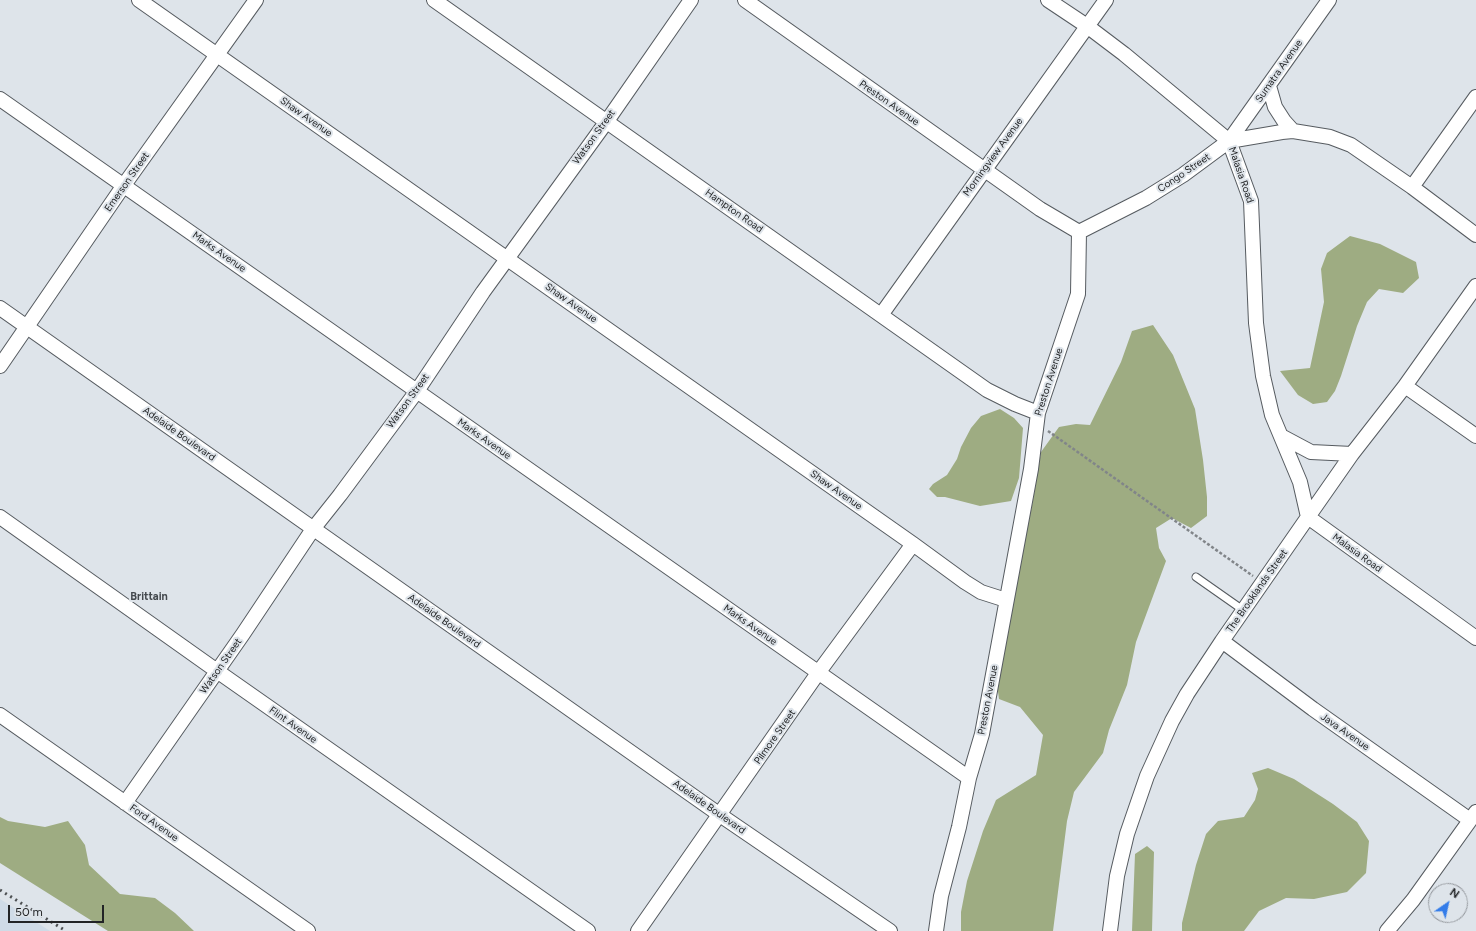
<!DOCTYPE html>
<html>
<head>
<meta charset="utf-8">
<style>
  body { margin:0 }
  #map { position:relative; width:1476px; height:931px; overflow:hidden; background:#dee4ea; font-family:Figtree,sans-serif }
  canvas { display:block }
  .north { position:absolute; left:1428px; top:883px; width:40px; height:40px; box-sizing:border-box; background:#dee4ea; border:1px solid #93979c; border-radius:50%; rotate:34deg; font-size:11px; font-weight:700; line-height:16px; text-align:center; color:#222426 }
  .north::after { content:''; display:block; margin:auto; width:14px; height:18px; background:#337ce9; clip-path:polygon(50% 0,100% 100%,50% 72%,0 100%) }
  .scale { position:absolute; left:8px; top:905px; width:96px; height:18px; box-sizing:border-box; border:2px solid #222426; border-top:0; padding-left:5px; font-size:12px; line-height:14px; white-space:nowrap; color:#222426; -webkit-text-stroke:3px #dee4ea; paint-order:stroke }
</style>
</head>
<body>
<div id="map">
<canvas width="1476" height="931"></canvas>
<div class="north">N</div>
<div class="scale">50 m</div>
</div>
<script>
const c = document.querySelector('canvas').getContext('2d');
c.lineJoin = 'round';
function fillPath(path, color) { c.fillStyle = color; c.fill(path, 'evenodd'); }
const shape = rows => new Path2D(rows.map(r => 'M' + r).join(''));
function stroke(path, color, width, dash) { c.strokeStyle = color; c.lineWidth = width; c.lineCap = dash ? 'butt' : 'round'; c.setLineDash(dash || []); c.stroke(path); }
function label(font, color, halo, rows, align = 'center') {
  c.font = font + ' Figtree,sans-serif'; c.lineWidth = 4; c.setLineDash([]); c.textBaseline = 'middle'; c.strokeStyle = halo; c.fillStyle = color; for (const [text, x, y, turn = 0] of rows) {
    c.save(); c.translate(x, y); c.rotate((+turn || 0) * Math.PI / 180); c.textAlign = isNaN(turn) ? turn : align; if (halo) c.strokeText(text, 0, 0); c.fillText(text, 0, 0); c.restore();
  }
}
const built = shape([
  [0,899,50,931,0,931]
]);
const forest = shape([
  [1350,236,1380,244,1416,262,1419,278,1403,293,1379,289,1367,302,1357,326,1341,376,1335,391,1327,402,1313,404,1298,395,1280,371,1310,368,1324,302,1321,269,1327,253],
  [1153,325,1173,355,1195,409,1203,460,1207,497,1207,516,1191,528,1172,518,1156,528,1159,548,1166,561,1136,642,1127,685,1109,730,1103,753,1074,792,1067,821,1053,931,961,931,961,912,967,881,983,831,996,800,1036,775,1043,735,1020,707,999,699,997,684,1033,500,1041,452,1059,427,1076,424,1090,425,1121,362,1132,331],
  [1000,409,1014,418,1023,428,1019,478,1011,501,980,506,945,497,937,497,929,489,933,484,947,475,957,459,961,447,971,428,981,416],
  [1268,768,1294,779,1333,804,1357,822,1369,841,1366,873,1347,892,1314,899,1286,898,1259,911,1244,931,1182,931,1182,923,1196,865,1206,834,1218,821,1244,817,1255,800,1258,789,1252,773],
  [0,817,8,821,45,827,68,821,85,845,89,865,120,894,155,898,175,913,194,931,108,931,0,863],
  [1147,846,1154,852,1152,931,1132,931,1135,854]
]);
const path = shape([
  [1048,431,1253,576]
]);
const lane = shape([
  [1196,577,1243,610]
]);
const street = shape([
  [139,0,913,544,965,582,981,592,1006,600],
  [434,0,987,390,1015,404,1038,413],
  [745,0,1040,209,1079,232],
  [1048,0,1087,26,1124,54,1229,141,1251,201,1256,323,1263,376,1272,415,1300,482,1308,517,1476,638],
  [1269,86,1275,107,1284,121,1293,131],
  [0,99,969,778],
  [1229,141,1329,0],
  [1412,187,1476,97],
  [1079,232,1146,198,1183,175,1229,141,1282,132,1293,131,1330,137,1351,145,1412,187,1476,235],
  [0,308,720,815,890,931],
  [881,315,1106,0],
  [0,366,124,185,256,0],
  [1405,386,1476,436],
  [1281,436,1311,452,1352,454],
  [0,517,217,671,588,931],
  [1222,641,1313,709,1470,820],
  [0,715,308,931],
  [125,803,243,634,313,529,340,495,417,391,483,292,607,121,691,0],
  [638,931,818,673,913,544],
  [936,931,941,896,959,827,969,778,982,734,1031,469,1038,413,1078,294,1079,232],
  [1110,931,1117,876,1127,834,1147,776,1172,721,1187,694,1222,641,1308,517,1352,454,1405,386,1476,286],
  [1387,931,1413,900,1476,812]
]);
const rail = shape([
  [0,890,66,931]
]);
const streetNames = [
  ["Sumatra Avenue",1279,71,-55],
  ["Preston Avenue",889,103,35],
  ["Shaw Avenue",306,117,35],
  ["Watson Street",594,137,-54],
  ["Morningview Avenue",993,157,-54],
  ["Congo Street",1184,173,-34],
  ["Malasia Road",1241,175,71],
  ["Emerson Street",127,182,-55],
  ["Hampton Road",734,211,35],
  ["Marks Avenue",219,252,35],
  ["Shaw Avenue",571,303,35],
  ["Preston Avenue",1049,382,-72],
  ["Watson Street",408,401,-54],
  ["Adelaide Boulevard",179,434,35],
  ["Marks Avenue",484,439,35],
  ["Shaw Avenue",836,490,35],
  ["Malasia Road",1357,553,36],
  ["The Brooklands Street",1257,591,-55],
  ["Adelaide Boulevard",444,621,35],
  ["Marks Avenue",750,625,35],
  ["Watson Street",221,666,-55],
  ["Preston Avenue",988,700,-79],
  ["Flint Avenue",293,725,35],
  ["Java Avenue",1345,732,35],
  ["Pilmore Street",775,737,-55],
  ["Adelaide Boulevard",709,807,35],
  ["Ford Avenue",154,823,35]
];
const neighbourhoodNames = [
  ["Brittain",149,597]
];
fillPath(built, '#cfdbe7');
fillPath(forest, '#9eac82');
stroke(lane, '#565b60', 9);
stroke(street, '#565b60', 16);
stroke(path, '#818589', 2.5, [3, 2]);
stroke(lane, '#fff', 7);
stroke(street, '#fff', 14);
stroke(rail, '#4d5053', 3, [2, 4]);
label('10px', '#222426', '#dee4ea', streetNames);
label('bold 11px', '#44494e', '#dee4ea', neighbourhoodNames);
</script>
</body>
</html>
